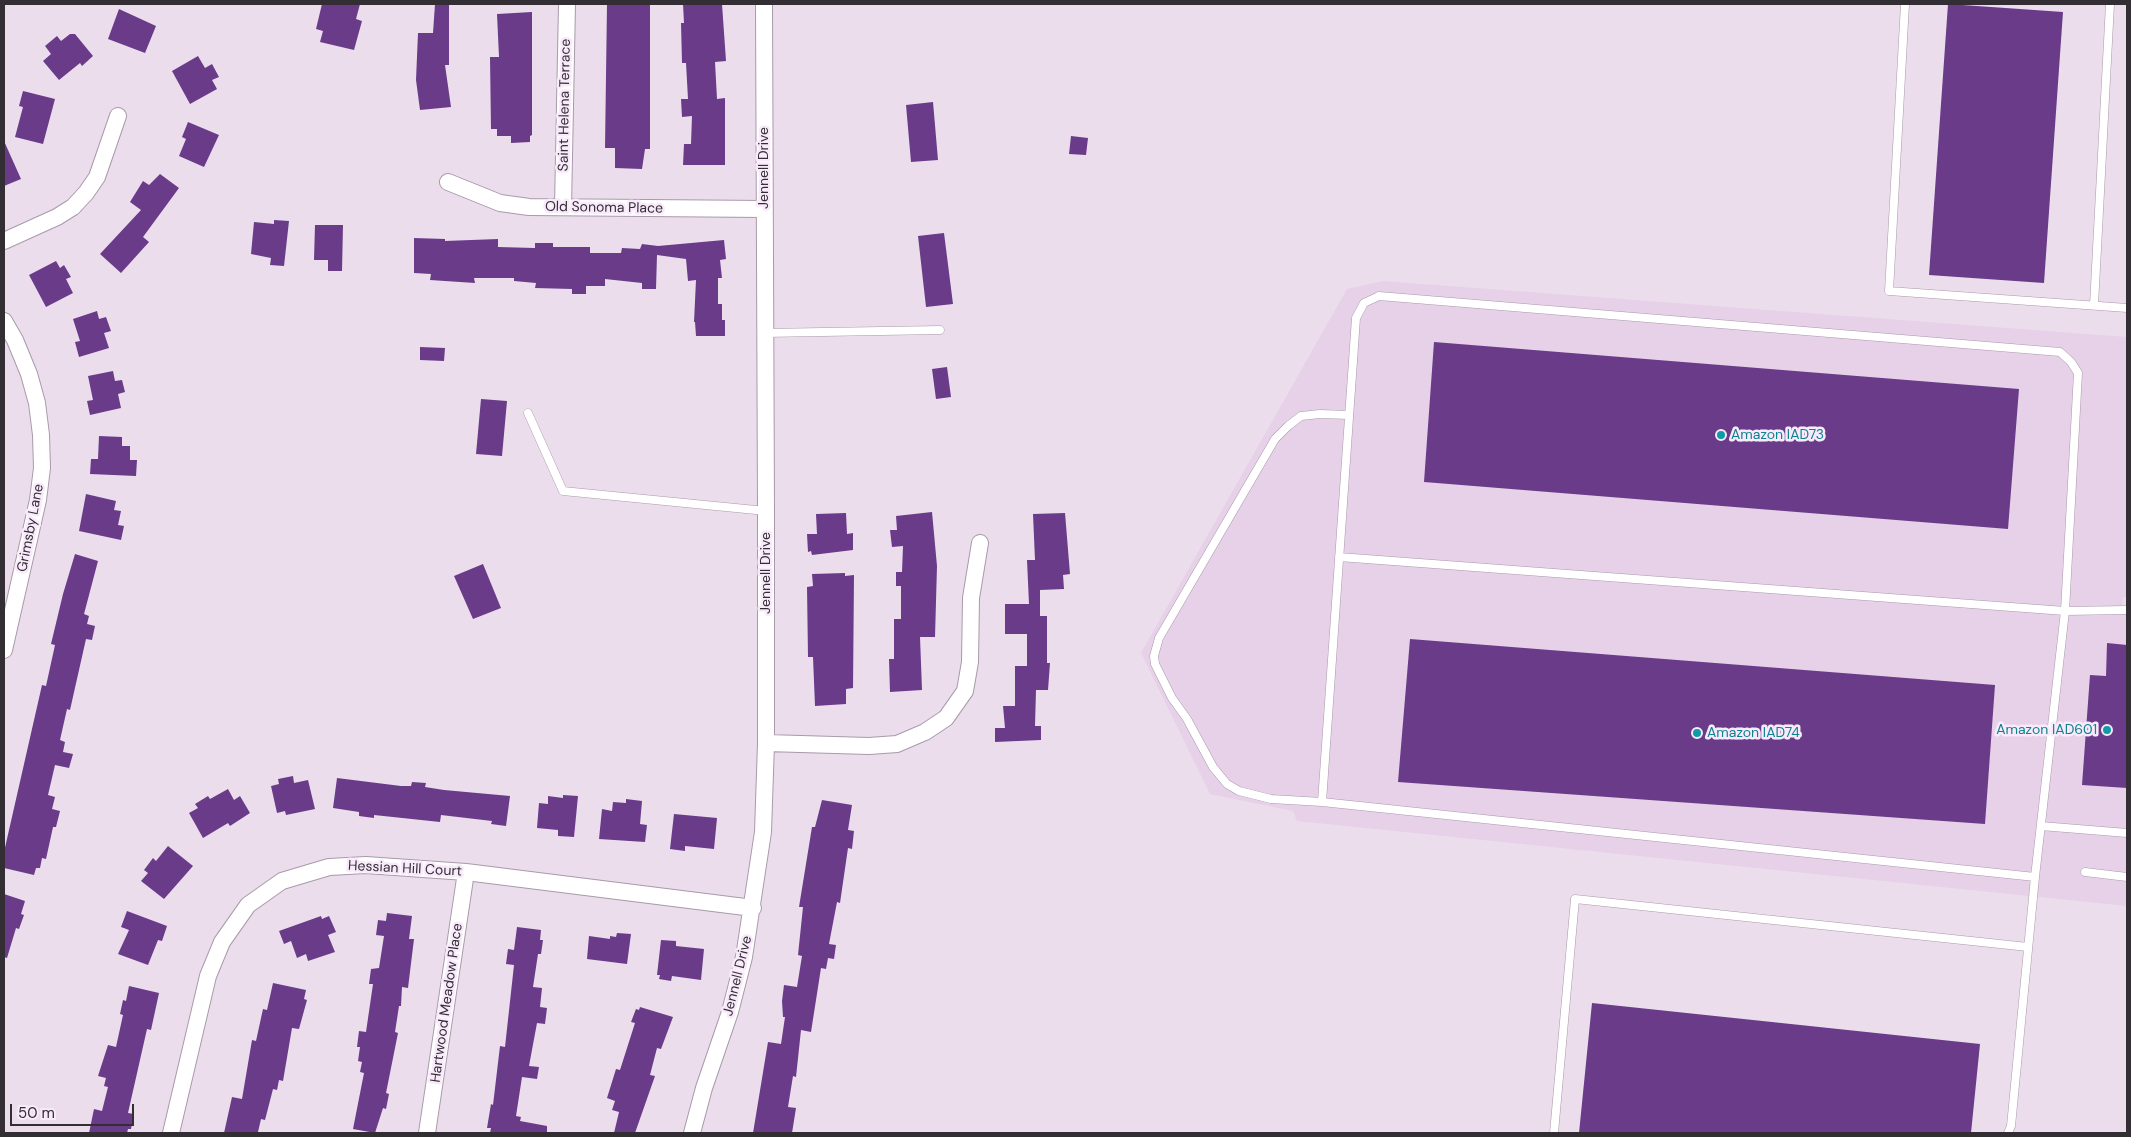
<!DOCTYPE html>
<html>
<head>
<meta charset="utf-8">
<style>
  body { margin:0 }
  #map { position:relative; width:2131px; height:1137px; overflow:hidden; background:#ecdded; font-family:"DM Sans",sans-serif }
  canvas { display:block }
  .frame { position:absolute; inset:0; border:5px solid #332e34; pointer-events:none }
  .scale { position:absolute; left:10px; top:1104px; width:124px; height:22px; box-sizing:border-box; border:2px solid #332e34; border-top:0; padding-left:6px; font-size:15px; line-height:18px; white-space:nowrap; color:#332e34; -webkit-text-stroke:4px #f9eafb; paint-order:stroke }
</style>
</head>
<body>
<div id="map">
<canvas width="2131" height="1137"></canvas>
<div class="frame"></div>
<div class="scale">50 m</div>
</div>
<script>
const c = document.querySelector('canvas').getContext('2d');
c.lineJoin = 'round';
function fillPath(path, color) { c.fillStyle = color; c.fill(path, 'evenodd'); }
const shape = rows => new Path2D(rows.map(r => 'M' + r).join(''));
function stroke(path, color, width, dash) { c.strokeStyle = color; c.lineWidth = width; c.lineCap = dash ? 'butt' : 'round'; c.setLineDash(dash || []); c.stroke(path); }
function label(font, color, halo, rows, align = 'center') {
  c.font = font + ' "DM Sans",sans-serif'; c.lineWidth = 5; c.setLineDash([]); c.textBaseline = 'middle'; c.strokeStyle = halo; c.fillStyle = color; for (const [text, x, y, turn = 0] of rows) {
    c.save(); c.translate(x, y); c.rotate((+turn || 0) * Math.PI / 180); c.textAlign = isNaN(turn) ? turn : align; if (halo) c.strokeText(text, 0, 0); c.fillText(text, 0, 0); c.restore();
  }
}
const built = shape([
  [1383,281,2127,337,2127,597,2123,597,2122,610,2127,611,2127,906,1297,821,1293,811,1210,794,1141,653,1347,289]
]);
const building = shape([
  [322,4,360,4,356,19,362,21,354,50,320,42,323,31,316,29],
  [435,4,449,4,449,65,445,65,451,107,420,110,416,80,418,33,433,33],
  [607,4,650,4,650,149,645,149,642,169,615,168,615,148,605,148],
  [683,4,722,4,726,61,715,62,717,99,725,98,725,165,683,165,684,144,691,144,692,116,682,117,681,99,688,99,686,63,682,63,681,23,684,23],
  [1948,4,2063,12,2044,283,1929,275],
  [119,9,156,26,145,53,108,39],
  [532,12,532,135,530,136,530,142,511,143,511,136,497,136,497,129,491,129,490,57,499,57,497,14],
  [70,34,75,34,93,56,82,66,80,63,59,80,43,61,51,54,45,46,57,36,61,41],
  [198,56,205,68,212,64,219,77,212,80,217,89,190,104,172,71],
  [23,91,55,99,43,144,15,137,23,107,19,106],
  [933,102,938,160,911,162,906,105],
  [188,122,219,135,204,167,179,156,186,139,182,137],
  [1071,136,1088,138,1086,155,1069,154],
  [4,141,21,179,4,186],
  [160,174,179,188,143,237,149,242,121,273,100,254,141,210,130,202,143,181,149,185],
  [274,220,289,221,284,266,270,265,271,258,251,254,254,222,274,224],
  [315,225,343,225,342,271,328,271,328,260,314,260],
  [944,233,953,304,926,307,918,236],
  [414,238,445,239,445,241,498,239,498,247,535,248,535,243,553,243,553,247,590,247,590,253,621,253,622,248,640,249,642,244,658,246,724,240,726,259,720,260,722,278,718,278,718,304,722,304,722,320,725,320,725,336,696,336,695,322,694,322,696,280,688,281,686,259,657,255,656,289,642,289,642,283,605,279,605,286,586,286,586,294,572,294,572,289,535,288,536,283,514,281,514,278,474,278,475,283,430,280,431,274,414,273],
  [56,261,60,268,64,265,71,277,66,279,73,293,46,307,29,275],
  [97,311,99,319,106,317,111,331,104,333,109,348,79,357,75,342,80,341,73,319],
  [1434,342,2019,389,2008,529,1424,482],
  [420,347,445,348,444,361,420,360],
  [947,367,951,397,936,399,932,369],
  [113,371,115,381,122,380,125,392,118,394,121,408,90,415,87,401,93,400,88,376],
  [481,399,507,401,502,456,476,454],
  [99,436,122,437,122,446,130,446,130,460,137,460,136,476,90,474,91,459,98,459],
  [86,494,116,501,114,510,121,511,118,525,124,526,121,540,79,531],
  [932,512,937,566,935,637,920,637,922,690,890,692,889,659,894,659,894,619,901,619,901,586,896,586,896,572,902,572,903,546,892,547,890,530,897,530,896,516],
  [846,513,847,534,853,533,853,550,812,555,811,551,808,552,807,534,817,534,816,514],
  [1065,513,1070,574,1063,575,1064,589,1040,590,1040,616,1047,616,1047,663,1050,663,1048,690,1036,690,1035,726,1041,726,1041,740,995,742,995,728,1005,728,1003,706,1015,706,1015,666,1027,666,1027,634,1005,634,1005,604,1029,604,1027,560,1035,560,1033,514],
  [75,554,98,561,84,614,89,616,87,624,95,626,92,640,86,639,70,710,67,709,60,740,65,742,63,752,73,754,69,768,55,765,48,795,55,797,52,809,60,811,56,827,53,827,46,859,42,858,40,868,36,868,34,875,4,868,4,852,42,685,46,686,55,645,51,644,63,594],
  [483,564,501,608,473,619,454,576],
  [845,573,845,576,854,575,853,688,846,689,846,704,815,706,813,657,808,657,807,587,813,586,812,574],
  [1410,639,1995,685,1985,824,1398,782],
  [2107,643,2127,645,2127,788,2082,785,2090,675,2106,676],
  [293,776,294,783,308,780,315,809,286,815,285,811,277,813,271,786,279,784,278,779],
  [337,778,401,786,411,786,412,782,426,783,425,787,444,790,510,796,506,826,491,824,492,821,441,815,440,822,374,815,374,818,359,816,359,812,333,808],
  [228,789,234,800,240,796,250,813,230,826,228,823,203,838,189,813,198,808,195,804,208,796,210,799],
  [563,795,578,796,574,837,558,836,558,830,537,828,539,803,548,804,548,796,563,798],
  [626,799,642,801,640,824,647,825,645,842,599,839,602,809,612,811,613,802,626,803],
  [822,800,852,805,848,830,854,831,852,849,848,848,840,903,837,902,829,944,836,945,834,959,828,958,826,969,821,968,811,1032,801,1030,796,1077,793,1076,788,1107,796,1108,792,1133,753,1133,768,1042,781,1044,785,1017,783,1017,782,1001,784,985,797,987,802,956,798,955,803,907,799,907,812,827,815,827],
  [674,814,717,818,714,849,685,846,685,851,670,849],
  [168,846,193,866,164,899,141,881,148,873,144,870,153,858,156,861],
  [4,894,25,901,21,914,24,915,19,929,16,928,7,958,4,957],
  [127,911,167,926,162,941,158,940,148,965,118,954,129,930,121,927],
  [387,913,412,916,409,939,414,939,408,988,402,987,401,1006,399,1006,395,1032,398,1033,386,1093,389,1094,386,1109,383,1108,375,1133,353,1129,364,1073,360,1072,362,1062,358,1061,360,1047,357,1047,359,1031,366,1032,373,984,369,984,371,969,379,968,384,936,376,935,378,920,386,921],
  [321,916,322,919,329,916,336,932,328,935,335,952,308,961,306,954,297,958,291,941,284,944,279,931],
  [517,927,541,930,540,940,543,940,541,954,538,954,533,987,542,988,540,1007,547,1008,545,1024,537,1023,529,1066,539,1067,537,1079,522,1077,516,1116,521,1117,520,1121,547,1126,547,1133,490,1133,491,1128,487,1128,491,1104,493,1105,500,1046,505,1047,514,965,506,964,508,949,514,950],
  [617,933,631,934,627,964,587,959,589,936,610,939,610,936,616,937],
  [661,940,676,941,676,946,704,949,701,980,672,976,671,981,659,979,660,975,657,975],
  [273,983,306,990,304,999,307,1000,299,1029,292,1028,283,1081,279,1080,277,1090,273,1089,265,1120,261,1119,258,1132,224,1133,232,1097,242,1099,252,1040,256,1041,263,1009,267,1010],
  [129,986,159,993,151,1030,147,1029,128,1113,134,1114,131,1129,128,1129,127,1133,89,1133,94,1109,102,1111,108,1087,104,1086,106,1078,98,1076,108,1045,116,1047,123,1015,120,1014,123,1000,126,1001],
  [1592,1003,1980,1044,1971,1133,1579,1133],
  [640,1007,673,1017,661,1049,657,1048,650,1075,655,1076,635,1133,614,1133,619,1112,612,1110,615,1101,607,1098,616,1069,620,1070,635,1023,631,1022,636,1009,639,1010]
]);
const lane = shape([
  [1905,4,1889,291,2127,308],
  [1379,296,2060,352,2071,362,2078,373,2065,611,2035,877,1322,802,1356,318,1364,303,1379,296],
  [2094,305,2110,4],
  [764,333,940,330],
  [528,413,563,491,766,511],
  [1339,557,2065,611,2127,610],
  [1322,802,1271,799,1239,791,1227,784,1213,767,1187,719,1172,698,1155,664,1154,656,1159,638,1275,439,1288,426,1301,416,1320,414,1349,415],
  [2041,826,2127,833],
  [2085,872,2127,877],
  [1554,1133,1575,899,2028,947],
  [2008,1133,2011,1126,2035,877]
]);
const street = shape([
  [448,182,500,203,529,207,764,209],
  [563,207,567,4],
  [4,241,57,217,73,207,86,193,97,177,118,116],
  [4,321,15,340,29,374,37,403,41,435,42,468,38,500,4,650],
  [766,743,869,746,897,744,925,732,946,718,965,691,970,662,971,598,980,543],
  [171,1133,208,976,222,942,248,905,282,881,329,867,366,865,466,872,753,908],
  [427,1133,466,872],
  [692,1133,704,1088,730,1012,744,957,763,832,766,743,766,511,764,4]
]);
const markers = [
  [1721,435,5,"#0f9aa8"],
  [2107,730,5,"#0f9aa8"],
  [1697,733,5,"#0f9aa8"]
];
const streetNames = [
  ["Saint Helena Terrace",565,105,-89],
  ["Jennell Drive",764,168,-90],
  ["Old Sonoma Place",604,208,1],
  ["Grimsby Lane",31,528,-79],
  ["Jennell Drive",766,573,-90],
  ["Hessian Hill Court",405,869,3],
  ["Jennell Drive",738,976,-76],
  ["Hartwood Meadow Place",447,1003,-82]
];
const cultureNames = [
  ["Amazon IAD73",1731,435],
  ["Amazon IAD601",2097,730,"right"],
  ["Amazon IAD74",1707,733]
];
fillPath(built, '#e6d1e8');
fillPath(building, '#693b89');
stroke(lane, '#a89aaa', 9);
stroke(street, '#a89aaa', 18);
stroke(lane, '#fff', 8);
stroke(street, '#fff', 16);
for (const [x, y, r, color] of markers) { const dot = new Path2D(); dot.arc(x, y, r, 0, 2 * Math.PI); c.fillStyle = color; c.fill(dot); stroke(dot, '#f9eafb', 2); }
label('14px', '#332e34', '#f9eafb', streetNames);
label('14px', '#0d838f', '#f9eafb', cultureNames, 'left');
</script>
</body>
</html>
